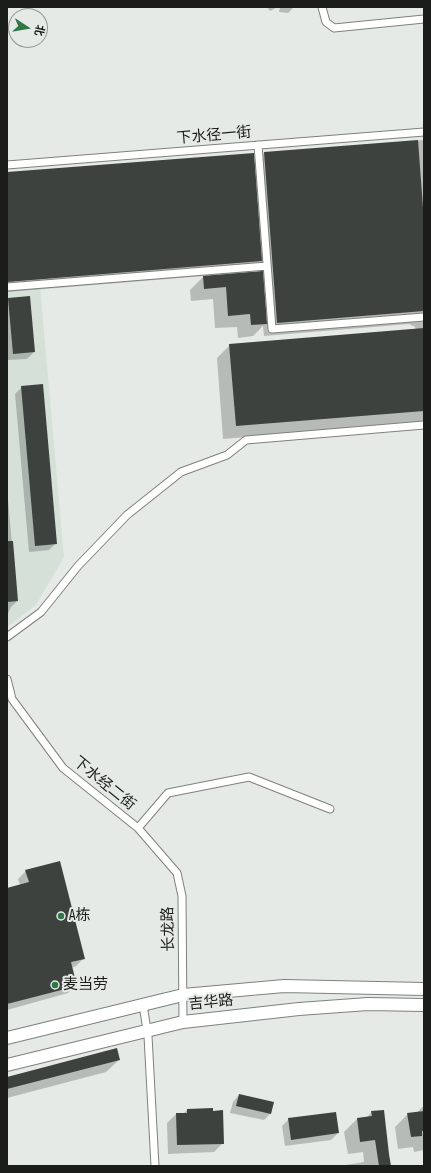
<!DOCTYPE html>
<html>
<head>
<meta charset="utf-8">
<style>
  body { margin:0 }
  #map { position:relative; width:431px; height:1173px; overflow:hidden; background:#e5eae6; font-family:"Sofia Sans Condensed","Noto Sans SC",sans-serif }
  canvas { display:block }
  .frame { position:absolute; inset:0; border:8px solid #1b1d1b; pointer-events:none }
  .north { position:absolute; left:8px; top:8px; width:40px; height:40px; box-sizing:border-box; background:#e5eae6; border:1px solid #949895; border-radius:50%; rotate:102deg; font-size:11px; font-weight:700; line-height:16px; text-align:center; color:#1b1d1b }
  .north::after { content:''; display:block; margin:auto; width:14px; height:18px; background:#2f7744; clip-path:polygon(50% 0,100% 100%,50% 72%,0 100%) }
</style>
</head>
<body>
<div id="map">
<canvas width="431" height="1173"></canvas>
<div class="frame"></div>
<div class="north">北</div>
</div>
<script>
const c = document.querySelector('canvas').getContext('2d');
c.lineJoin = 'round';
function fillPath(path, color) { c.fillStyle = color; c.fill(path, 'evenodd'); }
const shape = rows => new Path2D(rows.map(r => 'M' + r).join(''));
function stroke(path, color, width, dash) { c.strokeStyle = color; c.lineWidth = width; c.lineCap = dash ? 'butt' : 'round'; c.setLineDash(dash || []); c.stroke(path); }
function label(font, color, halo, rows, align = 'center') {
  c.font = font + ' "Sofia Sans Condensed","Noto Sans SC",sans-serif'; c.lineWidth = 4; c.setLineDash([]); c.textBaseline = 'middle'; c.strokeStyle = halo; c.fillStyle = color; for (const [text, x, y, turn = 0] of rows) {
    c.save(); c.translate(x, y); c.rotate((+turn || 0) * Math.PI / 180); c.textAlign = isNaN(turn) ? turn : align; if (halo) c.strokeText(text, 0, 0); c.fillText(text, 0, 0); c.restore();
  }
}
const built = shape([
  [40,286,64,557,36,605,7,627,7,288]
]);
const shadow = shape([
  [267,7,278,7,270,11],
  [280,7,294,7,288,13,279,12],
  [424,140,424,422,223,439,217,358,230,345,416,330,415,327,409,324,264,336,263,326,253,336,238,338,237,327,215,328,213,299,191,301,190,290,204,276,7,292,7,173,253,163,264,153],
  [259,263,259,273,248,274],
  [9,299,34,352,27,359,7,360,7,300],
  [22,387,56,543,49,550,29,552,15,394],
  [7,488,17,601,11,607,7,616],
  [26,871,84,958,76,966,71,968,76,986,68,993,7,1010,7,889,20,885,18,879],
  [119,1060,106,1072,7,1098,7,1078],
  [239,1095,270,1114,264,1120,230,1113,233,1102],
  [422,1107,424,1107,424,1150,414,1152,413,1147,398,1149,395,1127,408,1114,417,1113],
  [212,1109,223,1143,214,1152,168,1154,167,1123,176,1114,183,1114,187,1110],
  [372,1112,390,1166,339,1166,364,1162,363,1152,348,1154,344,1132,357,1119,366,1118],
  [289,1119,338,1133,331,1140,285,1146,282,1126]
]);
const building = shape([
  [418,140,424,221,424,311,277,323,264,152],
  [254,153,262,261,7,282,7,172],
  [263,271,267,324,251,325,250,314,228,316,226,287,204,289,203,276],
  [30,296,35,352,13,354,8,298],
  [424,328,424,411,236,426,229,344],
  [43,384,57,544,35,546,21,386],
  [7,541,13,541,18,601,7,602],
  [60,861,85,959,71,962,77,986,7,1004,7,888,29,882,25,870],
  [117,1048,120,1060,7,1089,7,1077],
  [239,1094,274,1102,271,1114,236,1106],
  [213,1108,213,1111,223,1110,224,1144,177,1145,176,1113,187,1113,187,1109],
  [384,1110,389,1154,391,1166,379,1166,375,1140,360,1142,357,1118,372,1116,371,1111],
  [424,1111,424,1131,422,1131,422,1136,411,1137,407,1113],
  [336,1112,339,1133,291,1140,288,1118]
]);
const street = shape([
  [322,7,326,22,334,28,424,19],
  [258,145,272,329,424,317],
  [7,165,424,132],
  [7,287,267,266],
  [7,637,41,612,78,566,127,515,181,472,227,455,246,440,424,425],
  [7,679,12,699,63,768,138,828,177,873,182,896,183,1022],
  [138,828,168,793,249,777,330,809],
  [143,1005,148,1036,155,1166]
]);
const primary = shape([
  [7,1038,183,995,284,986,424,989],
  [7,1065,183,1022,299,1009,368,1004,424,1005]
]);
const markers = [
  [61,916,4,"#2f7744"],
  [55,985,4,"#2f7744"]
];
const streetNames = [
  ["下水径一街",214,136,-5],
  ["下水经二街",104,784,39],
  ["长龙路",169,929,-91],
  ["吉华路",211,1003,-6]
];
const poiNames = [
  ["A栋",69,916],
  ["麦当劳",63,985]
];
fillPath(built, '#d5e1d7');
fillPath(shadow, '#0003');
fillPath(building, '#3e423f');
stroke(street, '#7d827e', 9);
stroke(primary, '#7d827e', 14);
stroke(street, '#fff', 7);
stroke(primary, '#fff', 12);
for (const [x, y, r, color] of markers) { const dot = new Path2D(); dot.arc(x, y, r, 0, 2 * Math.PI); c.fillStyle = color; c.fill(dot); stroke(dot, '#e5eae6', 1.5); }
label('15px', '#1b1d1b', '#e5eae6', streetNames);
label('15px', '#1b1d1b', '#e5eae6', poiNames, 'left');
</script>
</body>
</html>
